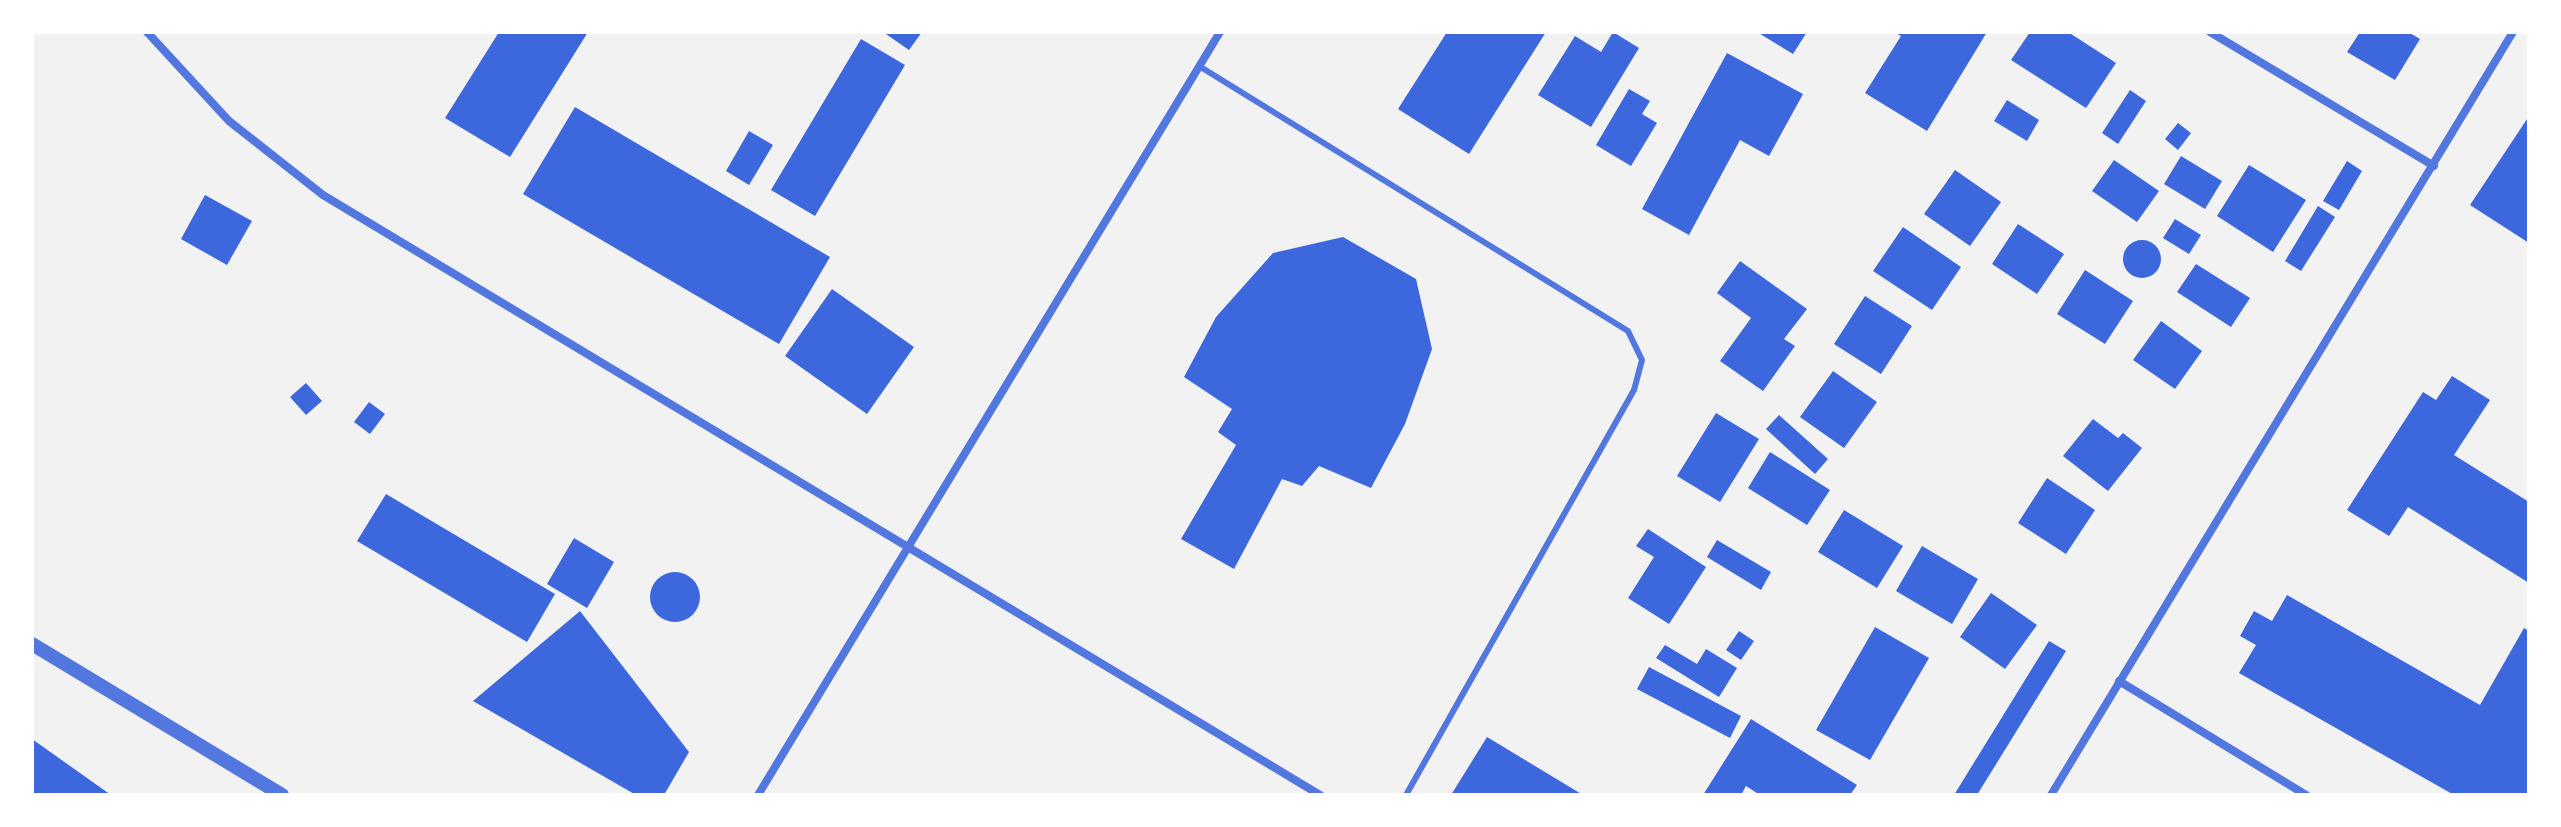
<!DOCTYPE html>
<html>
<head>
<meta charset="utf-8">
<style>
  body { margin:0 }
  #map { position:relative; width:2561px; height:827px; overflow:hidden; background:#f2f2f2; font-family:"Open Sans",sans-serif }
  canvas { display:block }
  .frame { position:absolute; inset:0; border:34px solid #fff; pointer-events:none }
</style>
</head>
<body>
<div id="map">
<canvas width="2561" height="827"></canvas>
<div class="frame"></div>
</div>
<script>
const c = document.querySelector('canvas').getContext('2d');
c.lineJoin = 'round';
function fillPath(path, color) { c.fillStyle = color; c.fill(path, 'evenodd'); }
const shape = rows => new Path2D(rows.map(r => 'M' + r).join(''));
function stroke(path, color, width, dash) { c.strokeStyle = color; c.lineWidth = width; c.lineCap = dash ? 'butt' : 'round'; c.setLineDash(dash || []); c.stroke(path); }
const building = shape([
  [499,32,588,32,510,157,445,118],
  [883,32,922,32,909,50],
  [1447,32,1546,32,1469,154,1398,109],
  [1613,32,1639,48,1591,127,1538,95,1575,36,1601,52],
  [1757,32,1807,32,1793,54],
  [1894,32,1987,32,1927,131,1865,93,1901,36],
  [2030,32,2068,32,2116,63,2086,108,2011,60],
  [2360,32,2408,32,2420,39,2395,80,2347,52],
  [861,39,905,65,815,216,771,190],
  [1727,53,1803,94,1769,156,1740,140,1689,235,1642,209],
  [1629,89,1650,101,1642,114,1657,123,1631,166,1596,145],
  [2130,90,2146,101,2118,144,2102,133],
  [2007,100,2039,120,2027,141,1994,121],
  [575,107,830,257,779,344,523,194],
  [2529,116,2529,243,2470,205],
  [2178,123,2191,133,2178,150,2165,139],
  [749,131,773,145,749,185,726,171],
  [2181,156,2222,181,2205,209,2164,184],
  [2114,160,2159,191,2137,222,2092,191],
  [2347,161,2362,171,2339,210,2323,201],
  [2249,165,2306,200,2273,252,2217,216],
  [1955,170,2001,202,1970,246,1924,214],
  [205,195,252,221,227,265,181,239],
  [2318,206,2335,217,2301,271,2285,261],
  [2175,219,2201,235,2189,254,2163,238],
  [2018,224,2064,254,2037,294,1992,264],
  [1903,227,1961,267,1932,310,1873,271],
  [1343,237,1416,279,1432,349,1405,424,1371,488,1319,466,1302,486,1282,479,1234,569,1181,539,1236,445,1218,432,1232,409,1184,377,1216,317,1273,253],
  '2123 259a19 19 0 1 1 38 0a19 19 0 1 1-38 0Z',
  [1740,261,1807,309,1784,339,1795,346,1763,391,1720,361,1751,318,1717,293],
  [2196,264,2250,298,2231,327,2177,292],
  [2085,270,2133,301,2105,344,2057,314],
  [832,289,914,347,867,414,785,356],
  [1865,296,1912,326,1881,374,1834,344],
  [2161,321,2202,351,2175,389,2133,360],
  [1833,371,1877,402,1844,448,1800,417],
  [2452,376,2490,400,2454,455,2529,502,2529,583,2408,507,2389,536,2347,510,2423,392,2436,400],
  [306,383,322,401,306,415,290,397],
  [369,402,385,414,370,434,354,422],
  [1716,413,1759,439,1720,502,1677,476],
  [1779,415,1828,459,1815,474,1766,429],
  [2093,419,2118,438,2123,433,2142,448,2108,491,2063,456],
  [1770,452,1830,490,1807,525,1748,488],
  [2047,478,2095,510,2066,554,2018,523],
  [386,494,555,594,527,642,357,541],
  [1844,510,1903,546,1877,588,1818,552],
  [1648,529,1706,567,1669,624,1628,598,1654,557,1636,546],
  [574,538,614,562,587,608,547,584],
  [1717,540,1771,572,1761,590,1707,557],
  [1922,546,1978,579,1952,624,1896,591],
  '650 597a25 25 0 1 1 50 0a25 25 0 1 1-50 0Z',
  [1991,593,2037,625,2005,669,1960,637],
  [2287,595,2480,705,2524,628,2529,631,2529,795,2454,795,2239,673,2256,645,2240,636,2254,611,2272,621],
  [580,611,689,752,664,795,636,795,473,701],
  [1875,627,1929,658,1870,760,1816,730],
  [1739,631,1754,641,1741,660,1726,650],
  [2049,641,2066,651,1977,795,1954,795],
  [1665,645,1697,664,1706,649,1737,668,1719,697,1656,658],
  [1649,667,1741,716,1730,738,1637,689],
  [1751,719,1857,785,1850,795,1760,795,1746,786,1741,795,1703,795],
  [1487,737,1583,795,1451,795],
  [32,739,111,795,32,795]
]);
const service = shape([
  [1199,66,1628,331,1642,360,1634,390,1406,795]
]);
const minor = shape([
  [147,32,229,121,323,195,1320,795],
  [2210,32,2434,166],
  [2119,681,2306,795],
  [758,795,1220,32],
  [2051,795,2513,32]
]);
const tertiary = shape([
  [32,644,282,795]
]);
fillPath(building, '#3d67dc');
stroke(service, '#5277de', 6);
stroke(minor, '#5277de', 8);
stroke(tertiary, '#5277de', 14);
</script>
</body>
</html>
